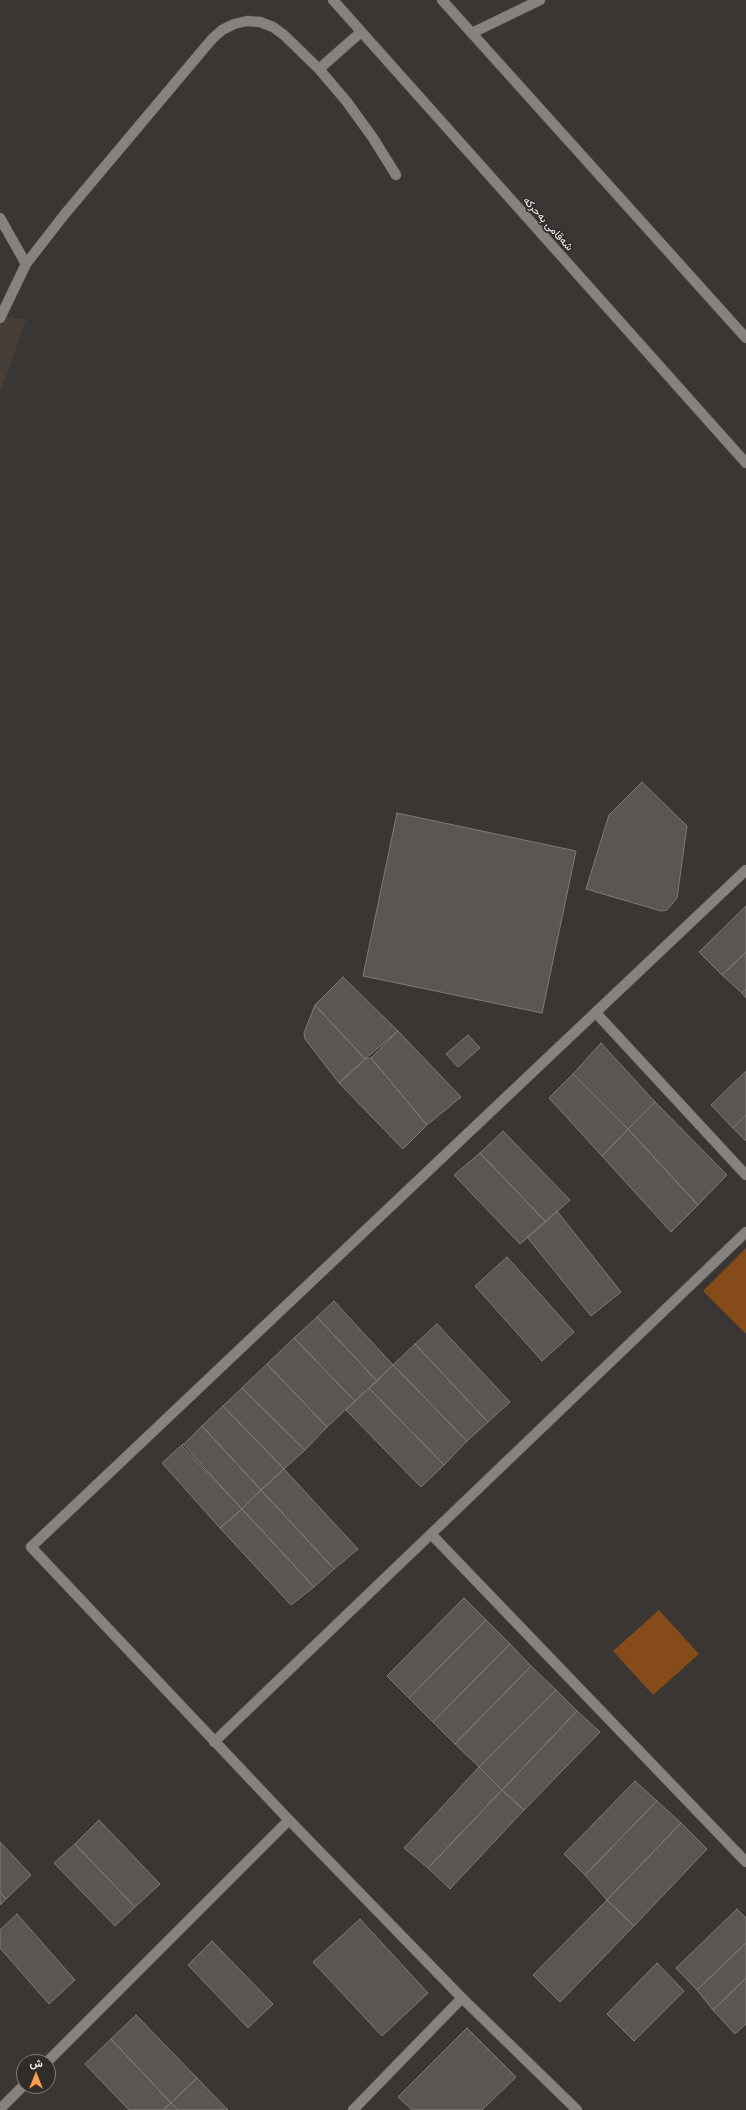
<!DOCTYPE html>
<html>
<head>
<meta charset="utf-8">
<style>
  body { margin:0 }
  #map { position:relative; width:746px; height:2110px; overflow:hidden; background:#3a3633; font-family:"Noto Sans",Vazirmatn,sans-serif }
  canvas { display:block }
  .north { position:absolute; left:16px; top:2054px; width:40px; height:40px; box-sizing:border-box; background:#302c29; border:1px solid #7f7c79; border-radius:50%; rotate:0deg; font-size:11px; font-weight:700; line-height:16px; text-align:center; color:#f6f3f2 }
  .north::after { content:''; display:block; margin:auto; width:14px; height:18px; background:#fb9e51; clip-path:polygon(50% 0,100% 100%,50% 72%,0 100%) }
</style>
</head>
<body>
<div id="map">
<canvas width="746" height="2110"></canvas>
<div class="north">ش</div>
</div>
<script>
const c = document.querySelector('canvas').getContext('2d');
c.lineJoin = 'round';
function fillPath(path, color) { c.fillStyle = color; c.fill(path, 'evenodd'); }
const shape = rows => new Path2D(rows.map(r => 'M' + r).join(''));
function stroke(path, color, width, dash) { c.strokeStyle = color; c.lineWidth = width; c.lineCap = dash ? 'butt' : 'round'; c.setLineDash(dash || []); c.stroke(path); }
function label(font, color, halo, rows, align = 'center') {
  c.font = font + ' "Noto Sans",Vazirmatn,sans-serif'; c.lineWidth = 3.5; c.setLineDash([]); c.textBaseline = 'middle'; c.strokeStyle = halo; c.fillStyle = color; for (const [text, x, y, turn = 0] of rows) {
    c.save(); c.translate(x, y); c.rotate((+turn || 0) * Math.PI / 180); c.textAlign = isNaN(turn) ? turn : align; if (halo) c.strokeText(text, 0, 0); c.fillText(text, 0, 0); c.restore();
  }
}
const built = shape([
  [0,315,26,320,0,394]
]);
const green = shape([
  [746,1248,746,1334,703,1291],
  [659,1610,699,1654,653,1695,613,1651]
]);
const building = shape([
  [642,782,687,826,677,898,667,910,661,911,586,889,609,815,642,782],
  [397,813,576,851,542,1013,363,976,397,813],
  [746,906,746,952,722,975,699,952,746,906],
  [746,952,746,989,742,993,722,975,746,952],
  [343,977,398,1031,365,1059,315,1005,343,977],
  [746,989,746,998,742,993,746,989],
  [315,1005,365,1059,339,1083,305,1039,304,1033,315,1005],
  [398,1031,461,1097,427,1125,371,1058,398,1031],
  [468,1035,480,1048,458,1067,446,1054,468,1035],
  [601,1043,655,1102,628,1129,573,1074,601,1043],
  [371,1058,427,1125,403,1149,339,1083,365,1059,371,1058],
  [746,1071,746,1115,733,1128,711,1105,746,1071],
  [573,1074,628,1129,602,1156,549,1098,573,1074],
  [655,1102,727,1175,698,1205,628,1129,655,1102],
  [746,1115,746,1141,733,1128,746,1115],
  [628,1129,698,1205,671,1232,602,1156,628,1129],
  [503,1131,570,1200,546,1222,480,1153,503,1131],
  [480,1153,546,1222,520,1244,454,1175,480,1153],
  [557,1211,621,1292,591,1316,527,1237,557,1211],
  [507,1257,574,1332,542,1361,475,1286,507,1257],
  [334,1301,393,1365,377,1381,317,1317,334,1301],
  [317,1317,377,1381,355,1401,294,1338,317,1317],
  [437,1324,510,1402,488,1422,415,1344,437,1324],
  [294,1338,355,1401,327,1427,267,1364,294,1338],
  [415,1344,488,1422,467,1441,393,1365,415,1344],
  [267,1364,327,1427,305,1450,242,1388,267,1364],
  [393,1365,467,1441,444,1465,369,1388,393,1365],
  [242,1388,305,1450,284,1469,223,1406,242,1388],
  [369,1388,444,1465,421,1487,346,1410,369,1388],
  [223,1406,284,1469,261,1490,202,1426,223,1406],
  [202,1426,261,1490,242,1509,182,1446,202,1426],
  [183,1444,242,1509,220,1528,162,1463,183,1444],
  [284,1469,358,1549,334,1569,261,1490,284,1469],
  [261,1490,334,1569,314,1587,242,1509,261,1490],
  [242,1509,314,1587,291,1605,220,1528,242,1509],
  [464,1598,486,1620,409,1698,387,1676,464,1598],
  [486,1620,510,1644,433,1722,409,1698,486,1620],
  [510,1644,531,1666,455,1744,433,1722,510,1644],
  [531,1666,556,1690,479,1767,455,1744,531,1666],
  [556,1690,577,1711,502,1790,479,1767,556,1690],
  [577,1711,600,1732,524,1810,502,1790,577,1711],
  [479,1767,502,1790,428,1868,404,1848,479,1767],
  [635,1781,657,1801,585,1875,564,1854,635,1781],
  [502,1790,524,1810,450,1889,428,1868,502,1790],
  [657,1801,681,1823,607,1900,585,1875,657,1801],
  [99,1820,160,1884,135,1907,75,1844,99,1820],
  [681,1823,707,1849,634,1926,607,1900,681,1823],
  [0,1842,31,1875,6,1899,0,1892,0,1842],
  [75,1844,135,1907,115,1926,54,1863,75,1844],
  [0,1892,6,1899,0,1905,0,1892],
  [607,1900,634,1926,560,2002,533,1975,607,1900],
  [737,1909,746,1918,746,1943,697,1990,676,1968,737,1909],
  [17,1914,75,1980,49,2004,0,1948,0,1930,17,1914],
  [360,1919,428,1993,382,2036,313,1962,360,1919],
  [212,1941,273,2004,248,2028,188,1965,212,1941],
  [746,1943,746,1978,713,2010,697,1990,746,1943],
  [657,1963,684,1991,634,2041,607,2014,657,1963],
  [746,1978,746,2024,735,2034,713,2010,746,1978],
  [136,2015,197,2078,171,2103,111,2039,136,2015],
  [467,2028,516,2077,482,2110,412,2110,398,2097,467,2028],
  [111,2039,171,2103,163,2110,129,2110,85,2064,111,2039],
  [197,2078,228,2110,178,2110,171,2103,197,2078],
  [171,2103,178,2110,163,2110,171,2103]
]);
const street = shape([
  [472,33,540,0],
  [319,69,361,32],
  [0,218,26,264],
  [0,318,26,264,64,215,212,39,222,30,234,24,247,21,260,22,273,27,284,35,319,69,347,102,373,138,396,175],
  [596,1013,746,1175],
  [431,1534,746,1862],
  [214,1742,746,1232],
  [47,2062,289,1820],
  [0,2109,24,2085],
  [353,2110,462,1998],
  [577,2110,462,1998,289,1820,31,1547,746,870]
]);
const secondary = shape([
  [333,0,746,463],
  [442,0,746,338]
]);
const streetNames = [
  ["شەقامی بەحرکە",548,224,48]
];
fillPath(built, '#473e37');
fillPath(green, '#854c1a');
fillPath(building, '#5a5653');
stroke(building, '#7f7b77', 1);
stroke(street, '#585553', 11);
stroke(secondary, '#585553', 11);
stroke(street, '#87827f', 10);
stroke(secondary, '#87827f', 10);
label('11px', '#f6f3f2', '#302c29', streetNames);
</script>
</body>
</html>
